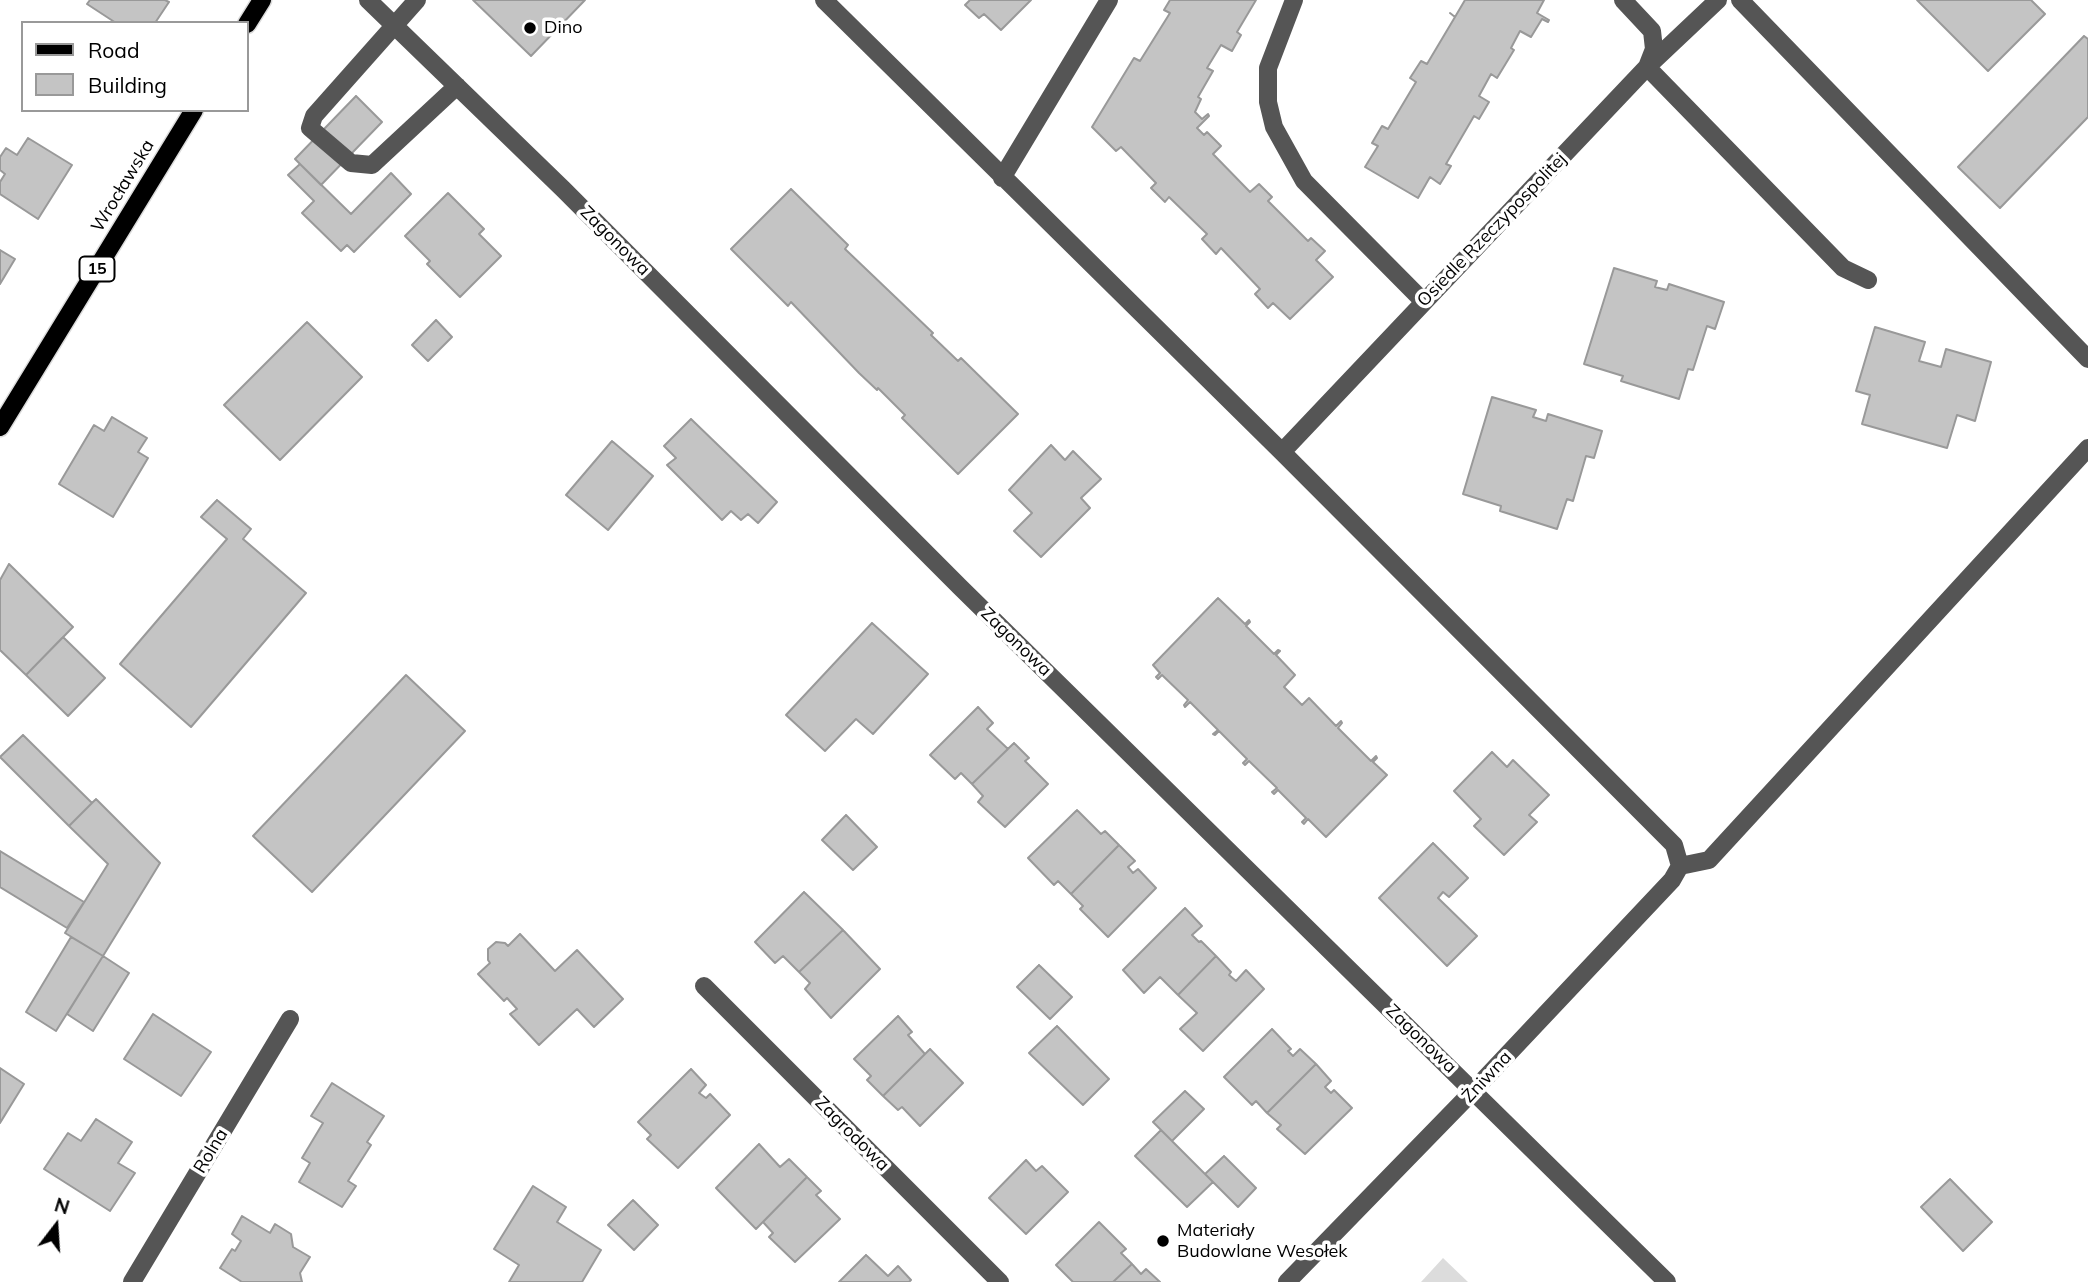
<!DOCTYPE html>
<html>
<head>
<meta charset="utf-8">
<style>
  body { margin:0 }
  #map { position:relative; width:2088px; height:1282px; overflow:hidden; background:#fff; font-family:Mulish,sans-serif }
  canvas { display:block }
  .legend { position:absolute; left:21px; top:21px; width:228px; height:91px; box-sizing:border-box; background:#fff; border:2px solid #999; margin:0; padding:9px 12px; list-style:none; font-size:21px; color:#000 }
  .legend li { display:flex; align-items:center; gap:14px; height:35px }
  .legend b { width:35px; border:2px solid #999 }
  .north { position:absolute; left:21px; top:1191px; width:70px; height:70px; -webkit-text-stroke:5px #fff; paint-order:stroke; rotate:17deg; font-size:19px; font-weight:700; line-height:28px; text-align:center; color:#000 }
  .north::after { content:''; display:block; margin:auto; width:24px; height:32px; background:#000; clip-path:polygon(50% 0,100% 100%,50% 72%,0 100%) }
</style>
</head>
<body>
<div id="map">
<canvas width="2088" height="1282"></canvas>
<ul class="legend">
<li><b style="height:9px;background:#000"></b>Road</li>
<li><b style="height:19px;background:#c4c4c4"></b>Building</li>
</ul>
<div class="north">N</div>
</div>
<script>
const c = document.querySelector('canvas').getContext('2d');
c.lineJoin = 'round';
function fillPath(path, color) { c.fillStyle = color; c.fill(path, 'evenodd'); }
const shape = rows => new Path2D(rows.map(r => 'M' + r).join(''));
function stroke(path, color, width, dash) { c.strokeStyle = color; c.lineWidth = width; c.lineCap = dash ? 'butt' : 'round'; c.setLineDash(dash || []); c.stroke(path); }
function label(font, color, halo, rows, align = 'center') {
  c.font = font + ' Mulish,sans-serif'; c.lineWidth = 7; c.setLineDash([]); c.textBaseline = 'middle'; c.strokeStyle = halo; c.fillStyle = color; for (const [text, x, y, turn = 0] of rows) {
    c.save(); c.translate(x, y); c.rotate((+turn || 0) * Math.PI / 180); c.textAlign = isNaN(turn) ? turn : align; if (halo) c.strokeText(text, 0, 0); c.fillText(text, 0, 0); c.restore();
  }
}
const green = shape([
  [1443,1258,1468,1282,1421,1282]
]);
const building = shape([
  [90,0,165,0,169,2,155,23,116,23,87,4,90,0],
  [473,0,585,0,531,56,473,0],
  [970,0,1031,0,1001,30,984,14,979,18,965,5,970,0],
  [1170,0,1256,0,1237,32,1241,35,1232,51,1221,45,1207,68,1213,71,1198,97,1201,99,1195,112,1202,119,1208,114,1209,116,1197,128,1204,135,1207,132,1221,146,1213,154,1250,192,1259,184,1272,197,1268,201,1308,241,1311,238,1325,251,1316,260,1333,277,1290,319,1273,303,1268,308,1255,294,1260,289,1221,248,1216,254,1202,239,1207,234,1169,197,1165,202,1151,188,1156,183,1121,147,1116,151,1092,127,1134,58,1140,61,1170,13,1164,10,1170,0],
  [1465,0,1544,0,1537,13,1549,20,1548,22,1542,19,1531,37,1520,31,1511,48,1514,50,1497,78,1491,74,1479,96,1489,102,1479,119,1474,116,1446,164,1451,166,1440,184,1430,177,1418,198,1365,167,1378,146,1372,143,1382,126,1388,129,1416,82,1410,78,1421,61,1427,64,1455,17,1450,13,1455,17,1465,0],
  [1917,0,2031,0,2045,14,1988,71,1917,0],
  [2084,36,2088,39,2088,117,2000,208,1958,167,2084,36],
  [356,96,382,122,321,185,295,159,356,96],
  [28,138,72,165,38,219,0,194,0,182,5,174,0,170,0,157,6,148,17,155,28,138],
  [300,164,351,214,391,173,411,194,354,252,347,245,341,251,302,213,314,201,288,175,300,164],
  [791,189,848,245,845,249,933,333,931,335,958,361,961,358,1018,414,958,474,902,418,905,415,878,388,877,390,859,373,791,302,788,306,731,249,791,189],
  [448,193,484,229,479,234,501,256,460,297,427,264,430,261,405,236,448,193],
  [0,250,15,259,0,284,0,250],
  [1614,268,1657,281,1655,287,1667,290,1669,284,1724,302,1715,329,1707,326,1693,370,1688,369,1679,399,1621,381,1623,376,1584,364,1614,268],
  [436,320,452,337,428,361,412,345,436,320],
  [307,322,362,377,280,460,224,405,307,322],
  [1875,327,1925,342,1919,361,1941,367,1946,349,1991,362,1975,421,1957,415,1947,448,1862,424,1870,395,1856,391,1875,327],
  [1492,397,1536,410,1533,417,1546,421,1548,414,1602,431,1594,458,1586,456,1573,501,1567,499,1557,529,1500,511,1501,506,1463,494,1492,397],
  [112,417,147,438,138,452,148,458,113,517,59,484,94,425,104,431,112,417],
  [691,419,777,502,758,523,748,514,741,520,731,511,722,520,667,465,676,458,664,446,691,419],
  [612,441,653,476,608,530,566,495,612,441],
  [1051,445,1065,460,1073,451,1101,479,1081,498,1090,508,1041,557,1014,531,1032,513,1009,490,1051,445],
  [217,500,251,529,243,539,306,593,191,727,120,664,227,539,201,517,217,500],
  [9,564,73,627,26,675,0,650,0,580,9,564],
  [1218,598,1245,624,1249,620,1250,622,1246,626,1274,654,1278,650,1280,651,1276,655,1295,675,1284,687,1302,705,1309,698,1336,726,1341,721,1342,723,1338,728,1371,761,1376,756,1377,758,1373,762,1387,775,1326,837,1308,819,1304,824,1302,822,1306,818,1278,790,1274,794,1272,792,1277,788,1249,761,1245,765,1243,763,1247,759,1219,731,1215,735,1213,734,1218,730,1190,702,1185,707,1184,705,1188,700,1162,675,1158,679,1156,677,1160,673,1153,665,1218,598],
  [872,623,928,674,873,734,856,719,825,751,786,715,872,623],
  [63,637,105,678,68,716,26,675,63,637],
  [406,675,465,731,312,892,253,836,406,675],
  [978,707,993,723,987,729,1008,749,972,784,961,773,955,779,930,755,978,707],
  [23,735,92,803,69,826,0,757,23,735],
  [1014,743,1029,758,1025,761,1048,784,1005,827,978,802,983,796,972,784,1014,743],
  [1492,752,1507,767,1513,760,1549,795,1529,815,1537,822,1504,855,1474,826,1481,819,1454,791,1492,752],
  [96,799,160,863,103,956,65,933,108,864,69,826,96,799],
  [1077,810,1101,834,1105,831,1119,845,1071,894,1058,881,1054,885,1028,858,1077,810],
  [846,815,877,847,853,870,822,840,846,815],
  [1433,843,1468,878,1449,897,1443,892,1438,898,1477,936,1447,966,1379,898,1433,843],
  [1119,845,1135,861,1128,867,1133,873,1138,869,1156,888,1108,937,1080,909,1083,906,1071,894,1119,845],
  [0,851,84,902,67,928,0,887,0,851],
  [804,892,843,930,799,972,783,956,775,963,755,942,804,892],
  [1185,908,1202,926,1192,935,1199,942,1201,941,1216,956,1178,995,1160,977,1144,993,1123,970,1185,908],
  [843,930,880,969,831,1018,805,989,810,983,799,972,843,930],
  [520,934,555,971,577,950,623,999,594,1027,577,1009,539,1045,510,1014,517,1009,507,998,504,1001,478,974,490,963,488,960,488,949,496,942,505,943,508,946,520,934],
  [71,937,103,956,56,1031,26,1012,71,937],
  [103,956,129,973,93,1031,67,1014,103,956],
  [1216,956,1231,972,1229,975,1236,981,1246,970,1264,989,1203,1051,1180,1029,1197,1013,1178,995,1216,956],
  [1039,965,1072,997,1050,1019,1017,987,1039,965],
  [153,1014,211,1052,181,1096,124,1059,153,1014],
  [898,1016,912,1032,908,1035,925,1054,883,1096,867,1080,871,1076,854,1059,898,1016],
  [1057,1026,1109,1079,1083,1105,1029,1053,1057,1026],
  [1272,1029,1291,1049,1288,1051,1293,1056,1300,1049,1316,1064,1267,1113,1256,1101,1252,1105,1224,1077,1272,1029],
  [930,1049,963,1083,920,1126,902,1107,898,1110,883,1096,930,1049],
  [1316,1064,1331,1081,1325,1087,1331,1093,1334,1090,1352,1108,1305,1154,1277,1129,1281,1125,1267,1113,1316,1064],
  [0,1068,24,1084,0,1123,0,1068],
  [691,1069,706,1085,699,1093,706,1098,710,1094,730,1115,678,1168,647,1139,651,1135,638,1122,691,1069],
  [332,1083,384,1116,367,1142,371,1145,348,1181,356,1186,342,1207,299,1182,310,1163,302,1158,323,1123,311,1116,332,1083],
  [1185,1091,1204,1109,1172,1141,1153,1122,1185,1091],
  [96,1119,132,1142,118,1163,135,1173,110,1211,44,1169,68,1133,81,1141,96,1119],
  [1161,1130,1213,1182,1187,1207,1135,1156,1161,1130],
  [759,1144,780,1167,789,1159,807,1177,756,1229,716,1188,759,1144],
  [1224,1156,1256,1188,1238,1207,1205,1174,1224,1156],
  [1026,1160,1036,1171,1042,1166,1068,1192,1026,1234,989,1198,1026,1160],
  [807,1177,821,1191,816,1195,840,1219,795,1262,769,1237,773,1233,763,1222,807,1177],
  [1950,1179,1992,1222,1963,1251,1921,1207,1950,1179],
  [533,1186,566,1207,557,1222,601,1250,582,1282,509,1282,519,1265,494,1249,533,1186],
  [633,1200,658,1225,634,1250,608,1225,633,1200],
  [242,1216,270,1233,275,1224,291,1234,293,1247,310,1257,300,1273,302,1282,242,1282,220,1268,232,1249,235,1251,241,1241,232,1234,242,1216],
  [1099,1222,1126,1249,1121,1253,1132,1264,1113,1282,1073,1282,1056,1265,1099,1222],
  [866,1255,888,1276,898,1266,911,1280,909,1282,839,1282,866,1255],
  [1132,1264,1141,1274,1146,1269,1160,1282,1113,1282,1132,1264]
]);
const minor = shape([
  [368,0,563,189,960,587,1667,1282],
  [417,0,314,116,310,128,351,163,372,165,457,86],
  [824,0,1282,452,1674,845,1680,866],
  [1294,0,1268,68,1268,102,1274,127,1304,181,1424,302],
  [1718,0,1647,67,1843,268,1868,280],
  [1740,0,2088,359],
  [1002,178,1109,0],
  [1282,452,1647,67,1654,49,1652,31,1623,0],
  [1680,866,1709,860,2088,448],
  [704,986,1000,1282],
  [132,1282,290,1019],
  [1287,1282,1474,1090,1672,880,1680,866]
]);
const major = shape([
  [247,24,262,0],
  [0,427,194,110]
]);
const markers = [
  [530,28,7,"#000"],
  [1163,1241,7,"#000"]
];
const shields = [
  [97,269,35]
];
const shieldNames = [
  ["15",97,269]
];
const poiNames = [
  ["Dino",544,28],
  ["Materiały",1177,1231],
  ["Budowlane Wesołek",1177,1252]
];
const streetNames = [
  ["Wrocławska",123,186,-59],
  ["Osiedle Rzeczypospolitej",1492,230,-46],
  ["Zagonowa",615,241,45],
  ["Zagonowa",1016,642,44],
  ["Zagonowa",1421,1039,44],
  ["Żniwna",1487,1077,-47],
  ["Zagrodowa",852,1134,45],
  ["Rolna",211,1151,-59]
];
fillPath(green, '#dcdcdc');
fillPath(building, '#c4c4c4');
stroke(building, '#999', 2);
stroke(major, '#dbdbdb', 21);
stroke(minor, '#555', 18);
stroke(major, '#000', 18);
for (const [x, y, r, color] of markers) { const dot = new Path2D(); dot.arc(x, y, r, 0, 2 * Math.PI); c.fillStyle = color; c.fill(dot); stroke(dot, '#fff', 2.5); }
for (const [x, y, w] of shields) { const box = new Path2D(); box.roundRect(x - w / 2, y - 12.5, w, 25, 5); c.fillStyle = '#fff'; c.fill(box); stroke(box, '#000', 2); }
label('bold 16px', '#000', null, shieldNames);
label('18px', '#000', '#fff', poiNames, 'left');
label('18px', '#000', '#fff', streetNames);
</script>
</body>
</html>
